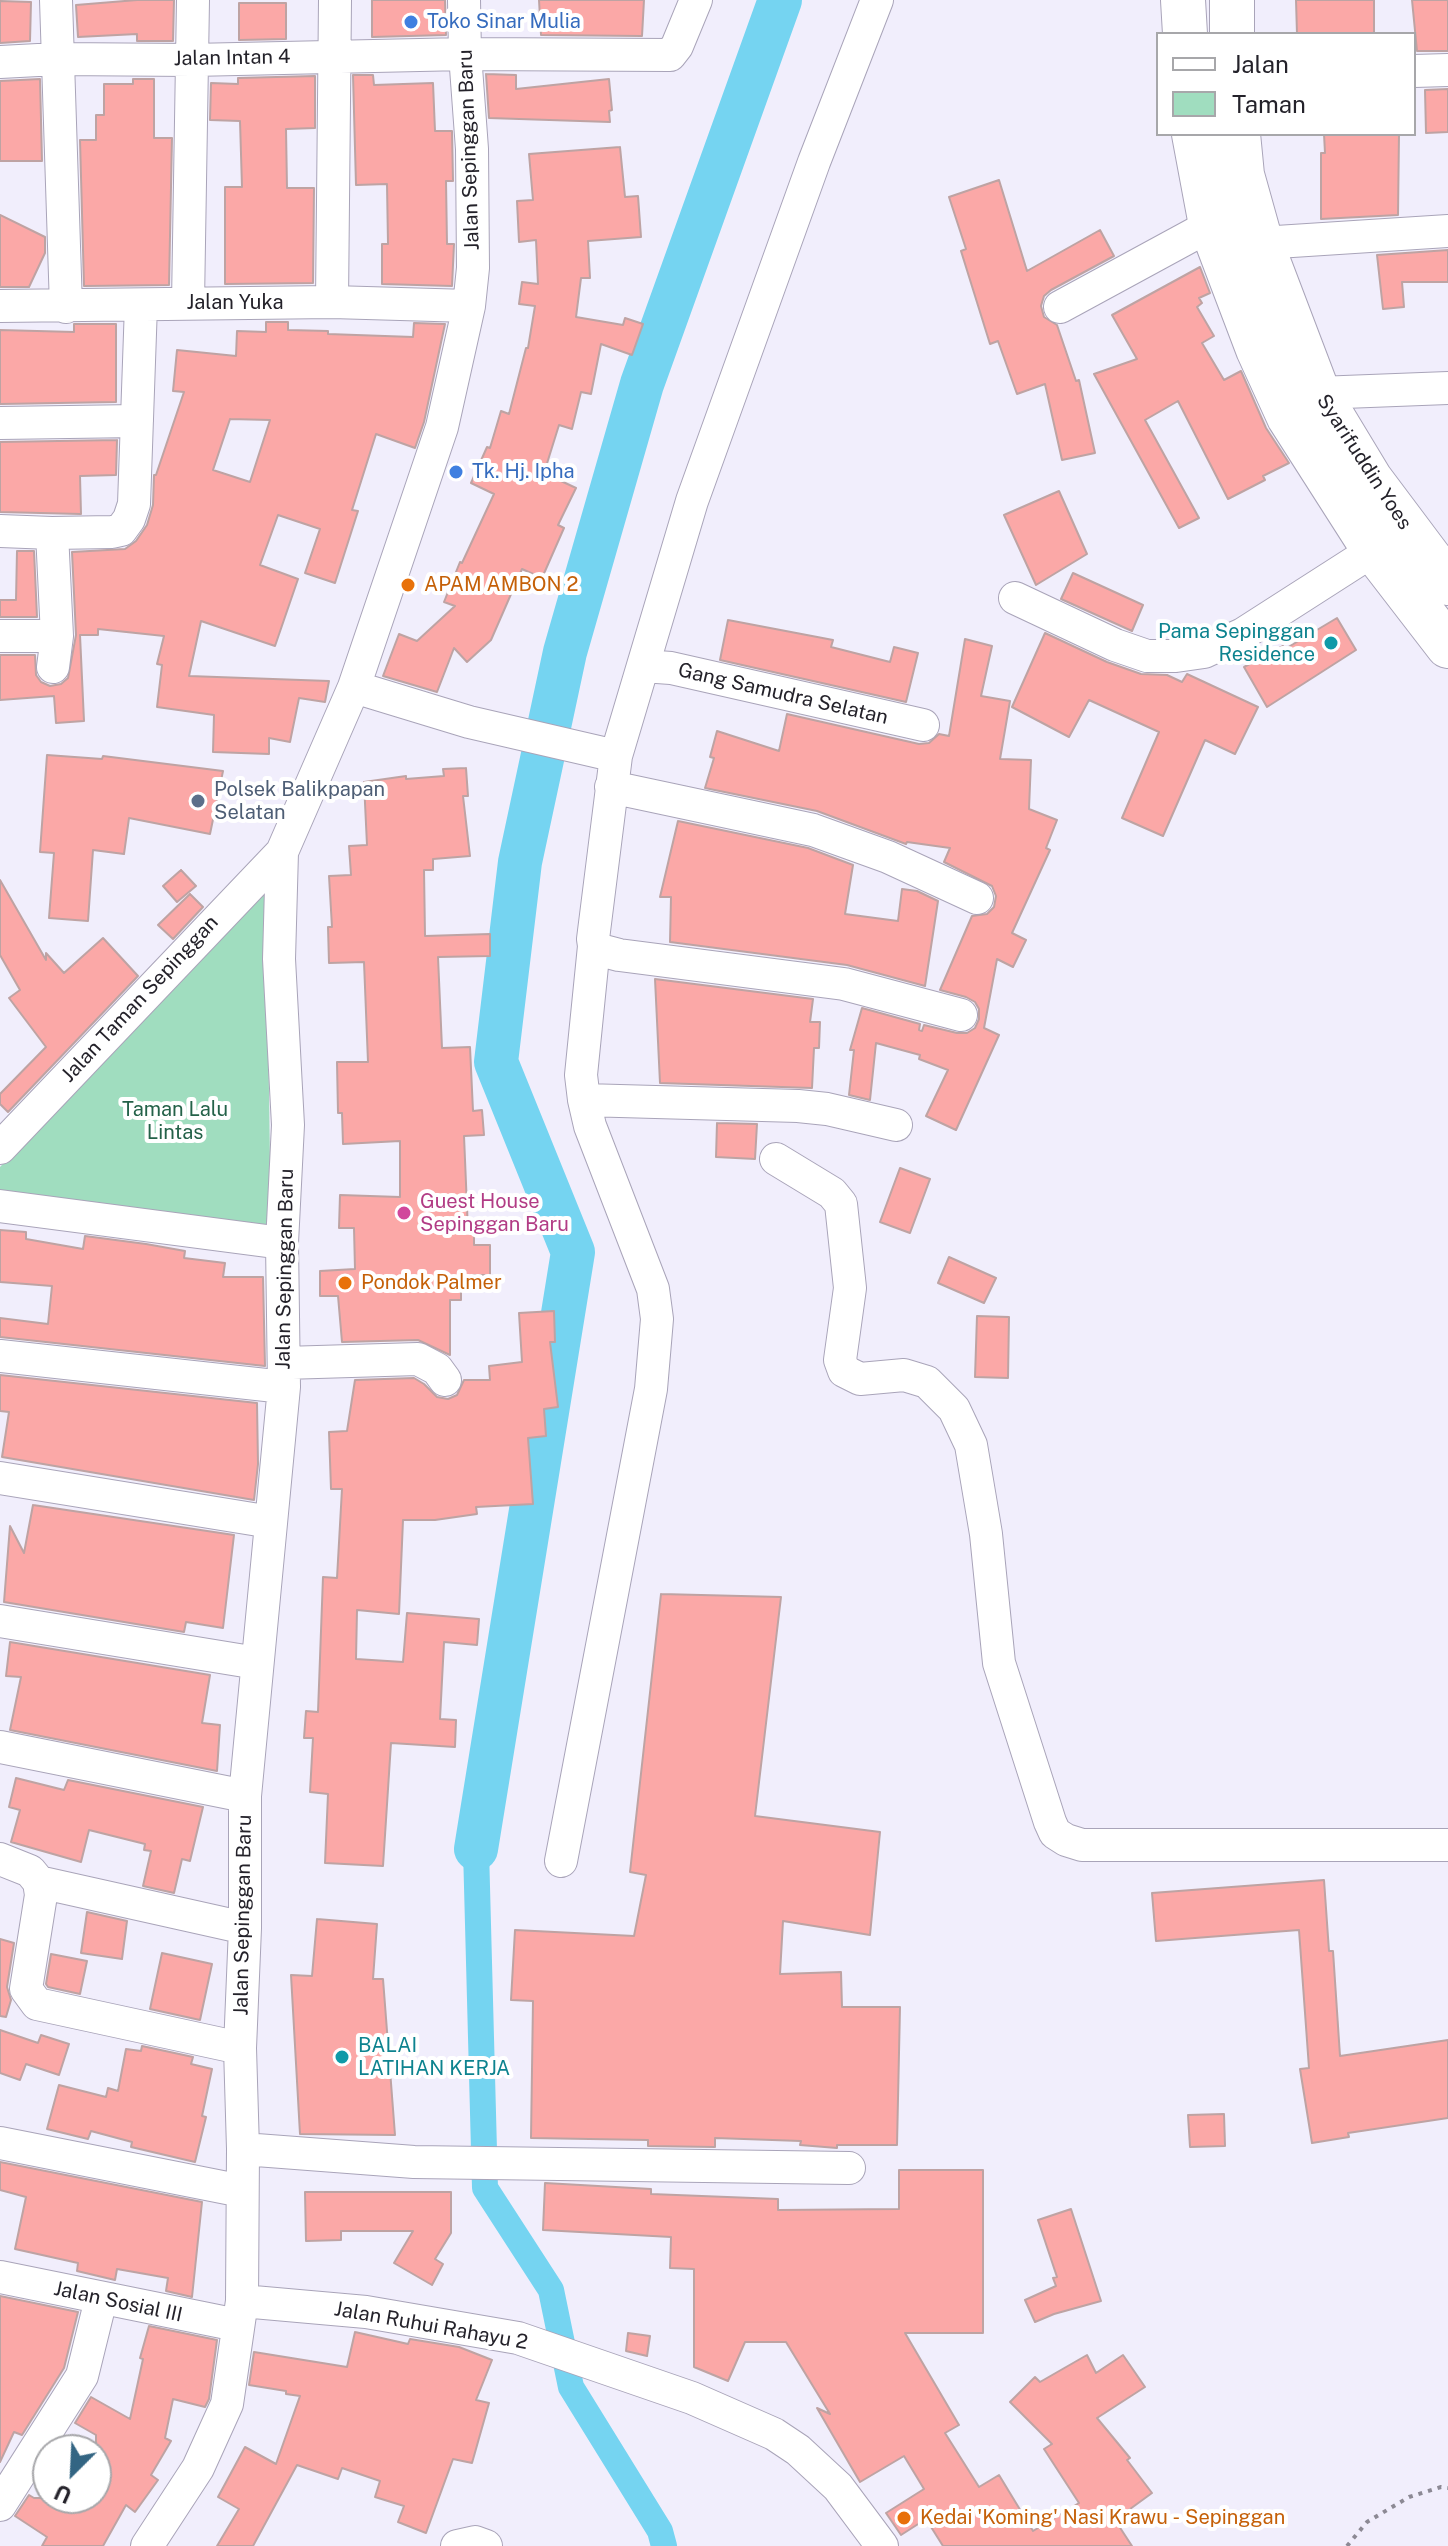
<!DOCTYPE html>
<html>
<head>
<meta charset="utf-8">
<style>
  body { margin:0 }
  #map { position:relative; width:1448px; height:2546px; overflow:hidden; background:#f1eefc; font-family:"Public Sans",sans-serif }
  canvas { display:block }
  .legend { position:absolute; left:1156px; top:32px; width:260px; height:104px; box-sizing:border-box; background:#fff; border:2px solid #a7a7aa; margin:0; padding:10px 14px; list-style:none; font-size:24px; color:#24222a }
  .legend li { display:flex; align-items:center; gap:16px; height:40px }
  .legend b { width:40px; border:2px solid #a7a7aa }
  .north { position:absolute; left:32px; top:2434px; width:80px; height:80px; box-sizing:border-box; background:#fff; border:2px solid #a7a7aa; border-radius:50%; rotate:204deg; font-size:22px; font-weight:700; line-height:32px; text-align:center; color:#24222a }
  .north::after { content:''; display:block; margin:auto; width:28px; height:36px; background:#336583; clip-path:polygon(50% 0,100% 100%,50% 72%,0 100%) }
</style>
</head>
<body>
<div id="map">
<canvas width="1448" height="2546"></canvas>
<ul class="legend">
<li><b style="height:10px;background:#fff"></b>Jalan</li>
<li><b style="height:22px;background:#a0ddbf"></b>Taman</li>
</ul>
<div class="north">U</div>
</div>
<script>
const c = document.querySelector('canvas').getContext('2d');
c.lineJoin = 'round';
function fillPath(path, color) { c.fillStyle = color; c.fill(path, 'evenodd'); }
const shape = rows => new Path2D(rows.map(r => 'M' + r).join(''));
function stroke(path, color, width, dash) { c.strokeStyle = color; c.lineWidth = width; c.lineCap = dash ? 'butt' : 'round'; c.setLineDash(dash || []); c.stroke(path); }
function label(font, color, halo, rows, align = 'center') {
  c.font = font + ' "Public Sans",sans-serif'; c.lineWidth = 8; c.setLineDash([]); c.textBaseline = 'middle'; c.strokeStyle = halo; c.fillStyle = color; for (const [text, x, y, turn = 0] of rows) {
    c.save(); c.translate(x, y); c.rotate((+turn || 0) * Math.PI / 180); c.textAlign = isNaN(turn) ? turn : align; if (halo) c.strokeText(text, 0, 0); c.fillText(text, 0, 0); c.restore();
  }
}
const green = shape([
  [266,886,271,1230,0,1193,0,1167]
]);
const canal = shape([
  [476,1849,485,2188,551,2290,571,2387,660,2531,664,2546]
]);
const river = shape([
  [476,1849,573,1252,496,1062,520,862,565,652,642,384,780,0]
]);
const building = shape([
  [137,0,174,0,173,41,137,41,137,34,78,37,76,5,137,0],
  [372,0,445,0,446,35,372,37,372,0],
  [539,0,644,0,642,36,541,35,539,0],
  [1296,0,1374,0,1374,34,1297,34,1296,0],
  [1412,0,1448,0,1448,51,1417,51,1412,0],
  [0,1,31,2,30,41,0,43,0,1],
  [239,3,286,3,286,39,239,40,239,3],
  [486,74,516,75,516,89,609,79,612,110,609,111,610,122,489,118,486,74],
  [353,75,373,75,374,85,433,83,435,131,452,131,453,181,446,181,447,244,454,244,452,286,382,284,382,244,388,244,387,184,356,185,353,75],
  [315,76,315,128,286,129,287,188,314,188,313,283,225,284,225,187,242,187,240,121,210,120,211,83,238,84,238,78,315,76],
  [40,79,42,161,0,161,0,81,40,79],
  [133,79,154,79,154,138,172,138,169,285,84,286,80,140,96,140,96,115,104,115,104,84,133,84,133,79],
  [1448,89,1448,132,1426,133,1425,90,1448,89],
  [1324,134,1399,134,1398,215,1321,219,1321,153,1325,153,1324,134],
  [620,147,625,197,638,196,641,237,588,241,590,278,581,278,576,317,623,325,625,318,643,324,632,355,601,344,591,394,581,392,572,429,559,425,544,473,576,488,558,525,564,528,542,578,522,569,491,640,467,662,454,648,437,692,383,676,399,634,417,641,455,606,444,602,460,562,462,563,494,494,471,483,487,447,490,448,501,411,509,414,526,348,528,348,535,306,519,304,522,282,538,284,536,240,519,242,517,201,533,200,529,154,620,147],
  [999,180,1027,271,1100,230,1114,256,1051,290,1044,296,1041,306,1044,317,1057,325,1076,381,1079,380,1095,453,1062,460,1045,384,1017,394,998,341,990,344,961,251,966,249,949,197,999,180],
  [0,215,45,237,45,253,29,287,0,287,0,215],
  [1448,250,1448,282,1402,282,1404,307,1383,309,1377,255,1448,250],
  [1200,267,1210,293,1199,298,1202,303,1197,307,1214,336,1202,343,1224,380,1241,371,1266,428,1289,463,1263,476,1265,480,1228,499,1178,401,1145,420,1199,518,1179,528,1094,374,1137,359,1112,315,1200,267],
  [266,322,288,322,288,330,328,331,328,334,413,337,414,323,445,324,424,422,415,448,376,434,352,510,358,511,335,583,305,573,320,529,278,515,260,565,298,579,275,646,201,621,189,676,329,681,325,702,299,698,290,742,269,738,269,754,213,752,214,715,157,707,162,665,157,664,164,636,98,629,98,635,80,635,84,721,56,723,54,696,0,700,0,655,35,655,36,675,41,682,50,686,61,684,68,678,76,635,72,552,125,549,136,541,147,525,153,505,154,475,156,475,184,392,173,391,177,350,236,356,237,331,266,332,266,322],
  [230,419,270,420,250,482,213,470,230,419],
  [74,324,116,324,116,402,0,404,0,330,74,332,74,324],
  [117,440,116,475,80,476,81,514,0,512,0,442,117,440],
  [1059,491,1087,554,1036,585,1004,515,1059,491],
  [17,551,34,551,37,617,0,617,0,600,16,600,17,551],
  [1073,573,1143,605,1132,631,1061,599,1073,573],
  [1337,618,1356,650,1267,707,1244,667,1283,646,1285,649,1337,618],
  [728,620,833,640,831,647,890,662,894,647,918,653,906,702,720,660,728,620],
  [1045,633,1107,662,1141,674,1167,675,1182,682,1187,674,1258,707,1235,754,1205,740,1163,836,1122,818,1159,732,1089,700,1069,737,1012,707,1045,633],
  [965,639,992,646,981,696,1010,701,1000,759,1031,760,1029,809,1057,820,1046,848,1050,850,1012,933,1026,940,1013,967,997,959,984,1028,999,1035,956,1130,926,1116,948,1070,919,1059,920,1055,876,1043,870,1100,849,1095,854,1050,850,1050,862,1008,920,1024,919,1030,922,1031,924,1025,957,1033,967,1033,975,1028,979,1019,979,1009,975,1002,966,997,940,990,972,916,987,914,994,907,996,896,992,886,944,862,950,848,907,842,906,844,817,811,705,788,714,758,710,757,717,731,779,751,787,714,919,744,929,743,939,734,949,736,965,639],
  [47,755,102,759,103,756,223,771,210,834,129,818,124,854,93,850,88,921,49,918,54,853,40,852,47,755],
  [466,768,468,796,463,796,470,856,433,859,433,870,424,870,425,936,490,934,490,956,438,957,442,1048,470,1047,473,1111,482,1110,484,1135,464,1136,468,1231,474,1231,474,1245,490,1245,490,1275,474,1275,475,1280,461,1280,461,1300,450,1300,450,1355,418,1340,342,1342,338,1296,320,1296,320,1271,355,1269,354,1228,339,1228,340,1195,400,1197,400,1141,343,1144,342,1113,338,1113,337,1062,368,1062,364,962,329,963,328,927,332,927,329,876,351,875,349,846,367,845,364,782,406,776,406,779,444,776,443,769,466,768],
  [678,821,808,848,853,865,845,914,898,921,902,889,917,891,938,901,925,986,847,965,670,942,671,897,660,897,678,821],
  [181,870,196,886,177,902,163,886,181,870],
  [0,880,46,960,46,953,64,973,103,938,138,976,8,1112,0,1104,0,1094,46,1047,9,998,20,990,0,955,0,880],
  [190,894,203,907,173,939,158,925,190,894],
  [655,979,813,999,810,1022,820,1022,819,1048,814,1048,812,1088,660,1083,655,979],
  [717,1123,757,1124,755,1159,716,1157,717,1123],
  [900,1168,930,1179,910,1233,880,1222,900,1168],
  [0,1230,26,1232,26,1239,83,1249,85,1236,146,1244,185,1251,184,1258,225,1263,223,1277,263,1277,265,1366,0,1337,0,1318,48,1324,52,1286,0,1282,0,1230],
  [949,1257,996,1278,984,1303,938,1283,949,1257],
  [554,1311,555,1342,550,1342,558,1407,544,1409,546,1436,528,1438,533,1504,476,1507,477,1514,435,1520,403,1520,399,1614,357,1610,356,1659,403,1662,407,1613,479,1619,477,1645,444,1642,440,1719,456,1720,455,1747,391,1743,383,1866,325,1863,328,1794,310,1792,313,1738,304,1738,306,1711,318,1712,323,1577,337,1578,342,1489,331,1489,329,1432,347,1431,355,1380,414,1378,424,1384,437,1397,448,1399,457,1395,464,1380,490,1380,489,1366,522,1362,519,1313,554,1311],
  [977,1316,1009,1317,1008,1378,975,1377,977,1316],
  [0,1375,257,1403,258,1464,254,1500,2,1457,9,1412,0,1411,0,1375],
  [33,1505,234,1535,223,1628,186,1622,184,1632,4,1602,10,1526,24,1553,33,1505],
  [661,1594,781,1597,755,1816,880,1832,870,1935,783,1921,780,1974,841,1972,842,2007,900,2007,897,2145,837,2145,837,2148,800,2145,801,2141,715,2138,715,2147,648,2146,648,2140,531,2138,533,2001,511,2000,515,1930,634,1936,646,1875,630,1872,661,1594],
  [10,1642,210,1675,202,1723,220,1725,217,1771,10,1730,21,1677,6,1676,10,1642],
  [16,1778,64,1790,68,1780,203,1807,190,1861,182,1859,174,1893,143,1886,151,1851,144,1850,145,1844,89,1830,81,1862,11,1842,20,1810,9,1807,16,1778],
  [1324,1880,1329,1951,1333,1951,1340,2056,1448,2040,1448,2118,1348,2133,1349,2137,1312,2143,1300,2069,1309,2068,1299,1930,1156,1941,1152,1893,1324,1880],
  [87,1912,127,1921,122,1959,81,1953,87,1912],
  [317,1919,377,1924,373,1979,383,1979,395,2135,300,2134,291,1975,312,1976,317,1919],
  [0,1939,14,1943,7,1987,11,2000,6,2017,0,2016,0,1939],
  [162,1953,212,1964,200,2020,150,2009,162,1953],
  [51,1954,87,1961,80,1994,48,1987,46,1984,51,1954],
  [0,2030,38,2043,41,2035,69,2044,59,2075,26,2064,20,2080,0,2073,0,2030],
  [142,2046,193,2057,191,2064,212,2069,202,2116,206,2117,195,2162,131,2147,132,2142,91,2131,88,2139,47,2129,59,2085,106,2097,108,2088,118,2091,126,2049,141,2051,142,2046],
  [1224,2114,1225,2146,1190,2147,1188,2115,1224,2114],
  [0,2162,202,2202,192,2297,166,2291,168,2278,117,2269,115,2280,77,2271,78,2263,15,2249,26,2197,0,2190,0,2162],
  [899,2170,983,2170,983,2333,905,2333,959,2425,945,2433,979,2487,999,2475,1033,2531,1079,2503,1044,2449,1052,2444,1010,2402,1035,2377,1040,2382,1087,2355,1096,2373,1123,2355,1145,2387,1097,2418,1130,2458,1127,2460,1152,2493,1115,2520,1132,2546,943,2546,926,2519,901,2535,886,2513,924,2489,904,2456,860,2482,817,2408,830,2414,786,2342,745,2342,728,2381,694,2367,694,2269,670,2268,671,2237,543,2230,545,2183,651,2189,651,2194,778,2199,778,2210,899,2209,899,2170],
  [305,2192,451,2192,451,2233,435,2259,443,2264,432,2285,394,2263,413,2231,341,2231,341,2240,306,2241,305,2192],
  [1071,2209,1101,2301,1054,2314,1035,2322,1025,2300,1056,2286,1053,2278,1057,2277,1038,2220,1071,2209],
  [0,2296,78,2312,64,2368,22,2435,14,2432,0,2462,0,2296],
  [149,2326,217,2340,209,2399,205,2407,173,2399,165,2438,171,2441,151,2475,158,2480,135,2512,126,2505,103,2546,42,2546,47,2537,15,2516,29,2495,34,2498,96,2498,96,2435,75,2423,91,2397,130,2419,143,2359,140,2358,149,2326],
  [355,2332,408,2344,410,2339,459,2347,492,2360,476,2400,489,2403,472,2463,453,2459,426,2533,398,2522,404,2506,375,2497,380,2481,342,2468,338,2479,297,2465,253,2546,217,2546,239,2509,218,2497,245,2447,276,2464,300,2396,286,2394,286,2391,249,2385,254,2352,347,2367,355,2332],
  [628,2333,650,2336,647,2356,626,2351,628,2333]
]);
const path = shape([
  [1347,2546,1367,2522,1409,2497,1441,2487,1448,2488]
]);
const minor = shape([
  [56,0,66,307],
  [877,0,814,162,692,501,616,756,593,939,594,946,600,950,619,955,844,984,961,1015],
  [0,62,57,59,192,60,465,54,670,55,677,46,696,0],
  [1414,71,1448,70],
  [1261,243,1448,231],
  [332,302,335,0],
  [188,303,193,0],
  [0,306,332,302,469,306],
  [1060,307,1211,225],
  [1318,393,1448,388],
  [0,423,137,421],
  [0,531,52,533,57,636,53,667],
  [52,533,112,532,121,530,129,519,134,504,141,305],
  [1015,598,1115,645,1147,656,1176,656,1204,652,1243,634,1374,550],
  [0,636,57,636],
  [643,666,671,668,923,725],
  [354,687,469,722,616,756],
  [611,787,813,830,888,857,977,898],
  [584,1100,798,1106,827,1109,896,1125],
  [0,1148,282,852],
  [776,1159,832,1193,841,1204,850,1288,840,1360,844,1371,860,1379,904,1375,927,1382,954,1409,971,1445,986,1534,999,1663,1050,1822,1055,1833,1066,1840,1082,1845,1448,1845],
  [0,1206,282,1243],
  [0,1356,284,1387],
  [284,1363,418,1359,437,1369,445,1380],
  [0,1478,271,1522],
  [0,1621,257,1663],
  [0,1747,245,1796],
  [0,1859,30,1871,39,1882,41,1895,26,1989,37,2004,240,2048],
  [561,1861,651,1389,657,1319,653,1289,590,1126,584,1100,581,1075,594,946],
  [39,1882,245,1928],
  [0,2143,242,2191],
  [243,2149,414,2162,849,2168],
  [0,2277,237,2325],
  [242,2301,366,2312,518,2338,692,2398,774,2434,798,2450,838,2487,882,2546],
  [0,2505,82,2376,101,2299],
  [147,2546,198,2468,227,2404,242,2301,243,2149,240,2048,245,1928,245,1796,284,1387,282,1243,288,1125,279,959,282,852,354,687,442,427,469,306,473,268,472,149,465,54,464,0],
  [457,2546,475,2542,486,2546]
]);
const highway = shape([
  [1183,0,1185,34],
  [1232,34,1232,0],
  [1194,134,1211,225,1258,349,1289,417,1374,550,1448,646],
  [1238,134,1242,175,1261,243,1318,393,1370,479,1448,583]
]);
const markers = [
  [411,22,8,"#3f7fe0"],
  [456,472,8,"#3f7fe0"],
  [408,585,8,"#e8710a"],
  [1331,643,8,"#0f9aa8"],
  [198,801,8,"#5c6f8a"],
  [404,1213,8,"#d1479c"],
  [345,1283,8,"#e8710a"],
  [342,2057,8,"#0f9aa8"],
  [904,2518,8,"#e8710a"]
];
const shopNames = [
  ["Toko Sinar Mulia",427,22],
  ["Tk. Hj. Ipha",472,472]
];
const streetNames = [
  ["Jalan Intan 4",232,58,-1],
  ["Jalan Sepinggan Baru",469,150,-92],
  ["Jalan Yuka",235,303],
  ["Syarifuddin Yoes",1364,462,57],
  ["Gang Samudra Selatan",783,694,13],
  ["Jalan Taman Sepinggan",140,999,-47],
  ["Jalan Sepinggan Baru",285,1269,-89],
  ["Jalan Sepinggan Baru",243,1915,-89],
  ["Jalan Sosial III",118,2302,12],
  ["Jalan Ruhui Rahayu 2",431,2326,10]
];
const foodNames = [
  ["APAM AMBON 2",424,585],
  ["Pondok Palmer",361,1283],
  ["Kedai 'Koming' Nasi Krawu - Sepinggan",920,2518]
];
const cultureNames = [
  ["Pama Sepinggan",1315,632],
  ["Residence",1315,655],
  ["BALAI",358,2046,"left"],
  ["LATIHAN KERJA",358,2069,"left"]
];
const serviceNames = [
  ["Polsek Balikpapan",214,790],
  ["Selatan",214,813]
];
const parkNames = [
  ["Taman Lalu",175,1110],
  ["Lintas",175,1133]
];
const hotelNames = [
  ["Guest House",420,1202],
  ["Sepinggan Baru",420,1225]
];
fillPath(green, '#a0ddbf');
stroke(canal, '#75d4f1', 26);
stroke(river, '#75d4f1', 44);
fillPath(building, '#fba8a7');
stroke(building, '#bea3a3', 2);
stroke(minor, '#a9a4b9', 34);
stroke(highway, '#a9a4b9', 46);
stroke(path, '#8c8994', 4, [4, 6]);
stroke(minor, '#fff', 32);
stroke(highway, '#fff', 44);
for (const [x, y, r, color] of markers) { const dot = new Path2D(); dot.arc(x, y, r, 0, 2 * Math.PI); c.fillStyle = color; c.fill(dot); stroke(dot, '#fff', 3); }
label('20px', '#366cbe', '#fff', shopNames, 'left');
label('20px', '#24222a', '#fff', streetNames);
label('20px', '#c56008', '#fff', foodNames, 'left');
label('20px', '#0d838f', '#fff', cultureNames, 'right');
label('20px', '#4e5e75', '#fff', serviceNames, 'left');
label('20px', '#246249', '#fff', parkNames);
label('20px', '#b23c85', '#fff', hotelNames, 'left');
</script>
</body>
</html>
